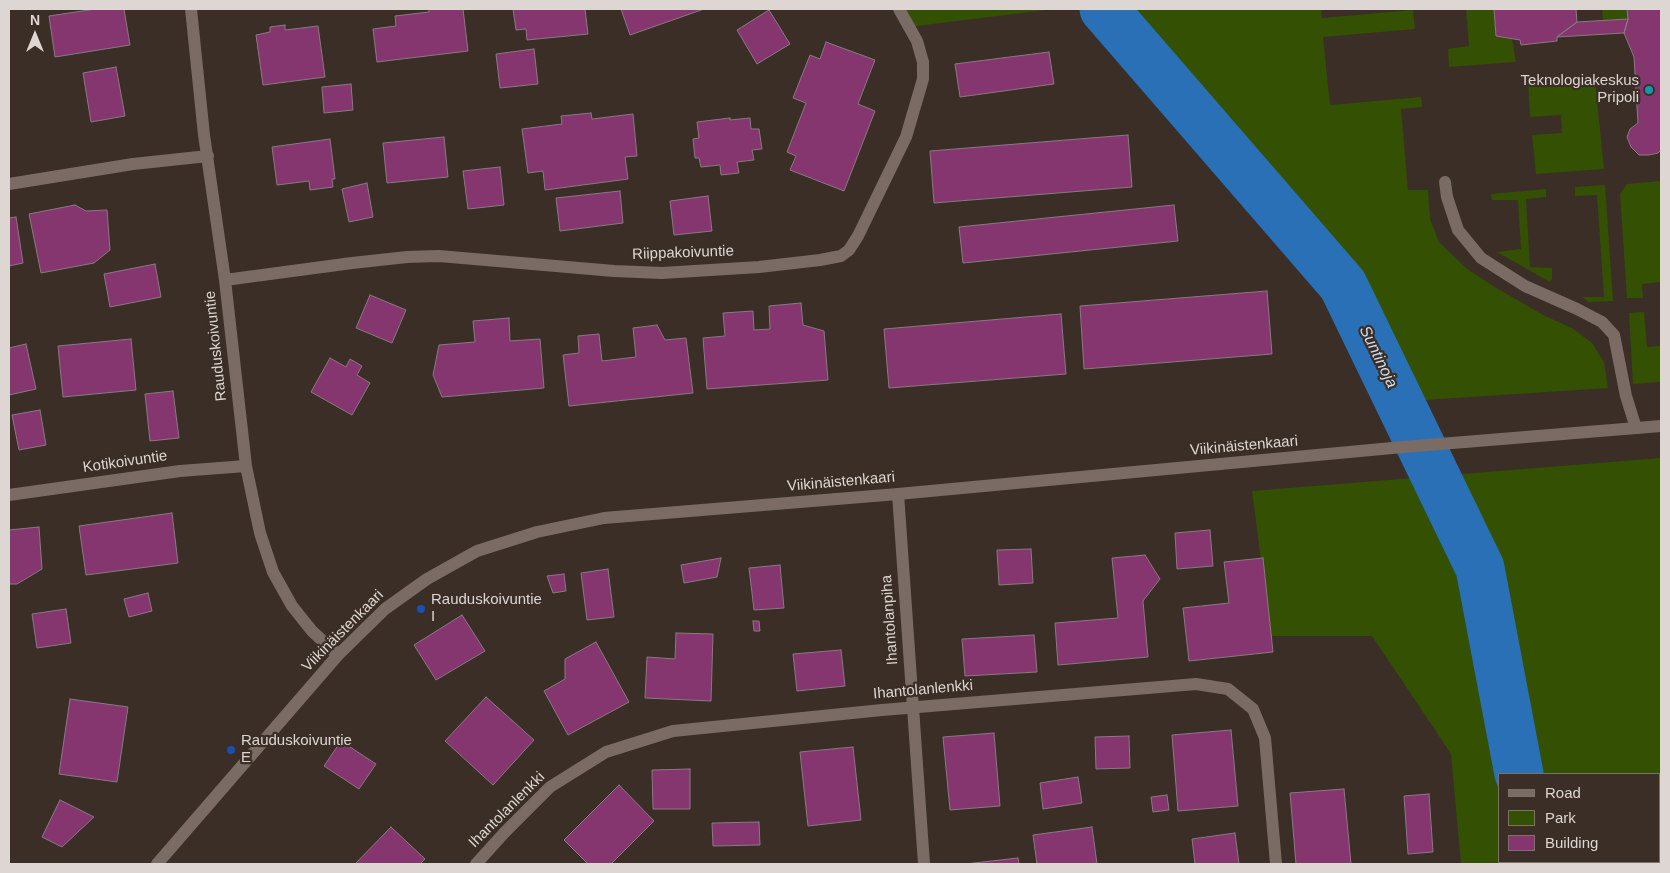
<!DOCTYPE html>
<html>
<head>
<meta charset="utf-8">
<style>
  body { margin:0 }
  #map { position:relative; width:1670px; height:873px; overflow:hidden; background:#3a2e27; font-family:Arial,sans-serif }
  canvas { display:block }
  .frame { position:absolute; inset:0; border:10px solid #ded6d2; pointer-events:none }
  .legend { position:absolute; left:1498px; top:773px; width:162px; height:90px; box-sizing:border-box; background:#3a2e27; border:1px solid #7c716b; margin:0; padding:6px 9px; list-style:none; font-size:15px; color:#ded6d2 }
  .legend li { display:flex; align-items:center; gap:10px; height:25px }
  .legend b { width:25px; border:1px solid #7c716b }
  .north { position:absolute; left:10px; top:10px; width:50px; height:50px; -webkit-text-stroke:4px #3a2e27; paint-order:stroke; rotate:0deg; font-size:14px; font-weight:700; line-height:20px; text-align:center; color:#ded6d2 }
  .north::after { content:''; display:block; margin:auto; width:18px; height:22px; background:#ded6d2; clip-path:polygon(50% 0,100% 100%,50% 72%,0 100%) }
</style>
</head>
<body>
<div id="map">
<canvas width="1670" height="873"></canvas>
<div class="frame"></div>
<ul class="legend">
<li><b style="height:6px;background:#7a6c64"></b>Road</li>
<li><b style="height:14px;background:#345002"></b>Park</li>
<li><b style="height:14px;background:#86366e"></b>Building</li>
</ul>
<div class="north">N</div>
</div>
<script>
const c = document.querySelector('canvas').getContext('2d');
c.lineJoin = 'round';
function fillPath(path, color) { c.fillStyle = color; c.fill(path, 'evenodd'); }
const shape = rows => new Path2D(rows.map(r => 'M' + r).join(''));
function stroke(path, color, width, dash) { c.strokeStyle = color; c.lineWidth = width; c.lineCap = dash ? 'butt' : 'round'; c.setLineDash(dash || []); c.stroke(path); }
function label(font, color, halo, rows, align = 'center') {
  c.font = font + ' Arial,sans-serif'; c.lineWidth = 4.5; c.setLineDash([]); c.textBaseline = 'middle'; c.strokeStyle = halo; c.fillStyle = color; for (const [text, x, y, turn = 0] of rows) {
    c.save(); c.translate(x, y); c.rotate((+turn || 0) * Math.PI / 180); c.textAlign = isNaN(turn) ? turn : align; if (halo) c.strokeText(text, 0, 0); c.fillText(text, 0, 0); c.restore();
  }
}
const green = shape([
  [898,9,1054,9,909,27],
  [1131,9,1321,9,1322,18,1413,10,1415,29,1323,37,1330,105,1421,97,1422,107,1401,109,1408,190,1428,190,1430,219,1439,242,1466,268,1493,286,1545,316,1572,328,1592,343,1604,362,1608,388,1425,400,1397,348,1353,273],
  [1466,9,1494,9,1496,36,1512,39,1516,62,1449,67,1448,49,1469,46],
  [1602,9,1627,9,1628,19,1603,20],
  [1590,76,1595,81,1604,169,1536,174,1532,135,1562,133,1561,115,1530,117,1528,81],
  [1661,181,1661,282,1642,284,1643,298,1627,298,1620,194,1627,184],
  [1605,185,1613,301,1588,302,1583,297,1604,297,1597,195,1575,196,1575,187],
  [1546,189,1546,197,1526,199,1530,267,1552,268,1552,279,1550,282,1497,252,1521,249,1518,200,1492,200,1491,194],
  [1644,312,1647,347,1661,346,1661,382,1633,384,1629,313],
  [1661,458,1661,864,1461,864,1451,754,1372,636,1271,636,1252,491],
  [1499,774,1659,774,1659,862,1499,862]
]);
const river = shape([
  [1104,9,1343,285,1480,568,1519,774],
  [1536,862,1536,864]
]);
const building = shape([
  [96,9,124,9,130,45,55,57,49,16,96,9],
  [429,9,463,9,468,51,377,62,373,29,396,26,395,16,429,12,429,9],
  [513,9,585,9,588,34,527,40,526,29,516,30,513,9],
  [621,9,704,9,630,35,621,9],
  [1494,9,1576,9,1577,22,1557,37,1557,41,1521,45,1520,40,1496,36,1494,9],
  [1627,9,1661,9,1661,150,1658,153,1649,155,1639,155,1631,147,1627,137,1630,129,1638,123,1634,57,1624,33,1628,19,1627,9],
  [769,10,790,44,757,64,737,30,769,10],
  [1628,19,1624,33,1557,37,1577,22,1628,19],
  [285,25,285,30,318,26,325,77,263,85,256,35,270,32,270,27,285,25],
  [826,42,875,60,858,104,875,111,844,191,790,170,796,156,787,152,806,103,793,98,810,55,820,59,826,42],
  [534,49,538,84,500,88,496,54,534,49],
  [1049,52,1054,84,960,97,955,64,1049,52],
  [116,67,125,116,91,122,83,73,116,67],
  [351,84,353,110,324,113,322,87,351,84],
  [591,113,592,119,633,114,637,156,625,157,628,179,545,190,543,171,528,173,522,129,562,124,561,116,591,113],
  [730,118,730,120,750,118,751,129,759,129,762,149,752,150,754,160,737,162,739,173,721,175,720,165,701,167,699,158,695,158,693,139,699,138,697,122,730,118],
  [1128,135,1132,187,934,203,930,151,1128,135],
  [444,137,448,177,387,183,383,143,444,137],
  [330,139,335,179,332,179,333,187,310,190,309,181,277,185,272,147,330,139],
  [500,167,504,205,468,209,463,171,500,167],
  [367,183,373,217,349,222,342,189,367,183],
  [620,191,623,223,560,231,556,198,620,191],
  [708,196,712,231,674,235,670,201,708,196],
  [75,205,86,211,107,210,110,250,94,263,41,273,29,214,75,205],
  [1174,205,1178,241,963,263,959,227,1174,205],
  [16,217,23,263,9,266,9,218,16,217],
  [155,264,161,297,110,307,104,274,155,264],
  [1267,291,1272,354,1084,369,1080,306,1267,291],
  [370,295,406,310,392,343,356,328,370,295],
  [801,303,803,325,824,331,828,380,707,389,703,338,725,336,723,313,753,311,754,330,770,329,769,306,801,303],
  [1061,314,1066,374,889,388,884,329,1061,314],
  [509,318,510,341,540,339,544,388,442,397,433,375,439,345,475,342,473,321,509,318],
  [657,325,665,340,686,338,693,393,569,406,563,355,579,353,578,336,599,334,602,361,636,357,633,328,657,325],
  [131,339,136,390,63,397,58,346,131,339],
  [26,344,36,389,9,395,9,348,26,344],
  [330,358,346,367,350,359,362,366,357,375,370,383,352,415,311,392,330,358],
  [173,391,179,438,150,441,145,394,173,391],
  [40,410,46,445,19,450,12,415,40,410],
  [172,513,178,563,86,575,79,526,172,513],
  [39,527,42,569,17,584,9,584,9,530,39,527],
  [1210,530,1213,566,1177,569,1175,533,1210,530],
  [1031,549,1033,583,999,585,997,550,1031,549],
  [1145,555,1160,579,1143,601,1148,657,1058,665,1055,623,1118,618,1112,558,1145,555],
  [721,558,717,577,684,583,681,565,721,558],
  [1263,558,1273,652,1189,661,1183,608,1229,603,1224,562,1263,558],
  [780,565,784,608,754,610,749,568,780,565],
  [608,569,614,617,587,620,581,573,608,569],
  [564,574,566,591,553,593,547,576,564,574],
  [148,593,152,611,129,617,124,599,148,593],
  [66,609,71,643,37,648,32,614,66,609],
  [462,615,485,651,436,680,414,645,462,615],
  [753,621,759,621,760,631,754,631,753,621],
  [676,633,713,634,711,701,645,698,647,657,675,659,676,633],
  [1034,635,1037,672,965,676,962,639,1034,635],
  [596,642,629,702,568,735,544,691,565,679,565,659,596,642],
  [841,650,845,686,797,691,793,654,841,650],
  [486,697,534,740,493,785,445,741,486,697],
  [70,699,128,707,117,782,59,774,70,699],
  [1231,730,1238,806,1178,811,1172,735,1231,730],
  [994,733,1000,806,950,810,943,737,994,733],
  [1129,736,1130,768,1096,769,1095,737,1129,736],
  [341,741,376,764,359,789,324,766,341,741],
  [853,747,861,820,808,826,800,752,853,747],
  [690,769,690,809,653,809,652,770,690,769],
  [1078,777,1082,803,1043,809,1040,783,1078,777],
  [619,785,654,821,611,864,588,864,564,840,619,785],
  [1344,789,1351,864,1296,864,1290,793,1344,789],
  [1429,794,1433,852,1408,854,1404,796,1429,794],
  [1167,795,1169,810,1153,812,1151,797,1167,795],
  [60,800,94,817,62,847,42,837,60,800],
  [759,822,760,845,713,846,712,823,759,822],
  [391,827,425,859,420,864,355,864,391,827],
  [1092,827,1097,864,1037,864,1033,835,1092,827],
  [1235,833,1239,864,1195,864,1192,839,1235,833],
  [1018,858,1019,864,965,864,1018,858]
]);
const service = shape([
  [1445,182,1447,197,1458,230,1481,258,1525,286,1577,309,1602,322,1614,335,1626,396,1636,428]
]);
const minor = shape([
  [191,9,204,135,225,280,246,466,260,533,273,572,292,606,312,631,338,655],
  [9,184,133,164,208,156],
  [225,280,352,263,407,257,439,256,614,271,662,273,759,267,820,260,841,256,849,250,858,236,906,137,923,79,923,62,917,41,899,9],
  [898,494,924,864],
  [9,495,180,471,246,466],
  [476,864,505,832,550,787,606,752,673,731,882,710,1196,684,1228,689,1253,709,1265,738,1276,864]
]);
const tertiary = shape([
  [157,864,338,655,385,609,427,579,477,551,537,532,604,518,898,494,1403,447,1661,426]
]);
const markers = [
  [1649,90,5,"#0f9aa8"],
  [421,609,5,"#1a4fb4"],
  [231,750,5,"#1a4fb4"]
];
const poiNames = [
  ["Teknologiakeskus",1639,81,"right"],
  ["Pripoli",1639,98,"right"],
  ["Rauduskoivuntie",431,600],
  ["I",431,617],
  ["Rauduskoivuntie",241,741],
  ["E",241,758]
];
const streetNames = [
  ["Riippakoivuntie",683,253,-2],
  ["Rauduskoivuntie",216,346,-96],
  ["Viikinäistenkaari",1244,446,-5],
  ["Kotikoivuntie",125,462,-8],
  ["Viikinäistenkaari",841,482,-5],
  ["Ihantolanpiha",890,620,-94],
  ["Viikinäistenkaari",343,631,-45],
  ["Ihantolanlenkki",923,690,-5],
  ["Ihantolanlenkki",507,810,-45]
];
const waterNames = [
  ["Suntinoja",1378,357,64]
];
fillPath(green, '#345002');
stroke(river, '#2a70b6', 49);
fillPath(building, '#86366e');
stroke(building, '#887a83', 1);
stroke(service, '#7a6c64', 12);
stroke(minor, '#7a6c64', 12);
stroke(tertiary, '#7a6c64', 12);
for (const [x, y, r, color] of markers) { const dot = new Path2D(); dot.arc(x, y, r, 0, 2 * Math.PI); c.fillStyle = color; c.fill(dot); stroke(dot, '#3a2e27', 2); }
label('15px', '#ded6d2', '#3a2e27', poiNames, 'left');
label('15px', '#ded6d2', '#3a2e27', streetNames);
label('italic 16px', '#ccddf0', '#3a2e27', waterNames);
</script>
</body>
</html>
